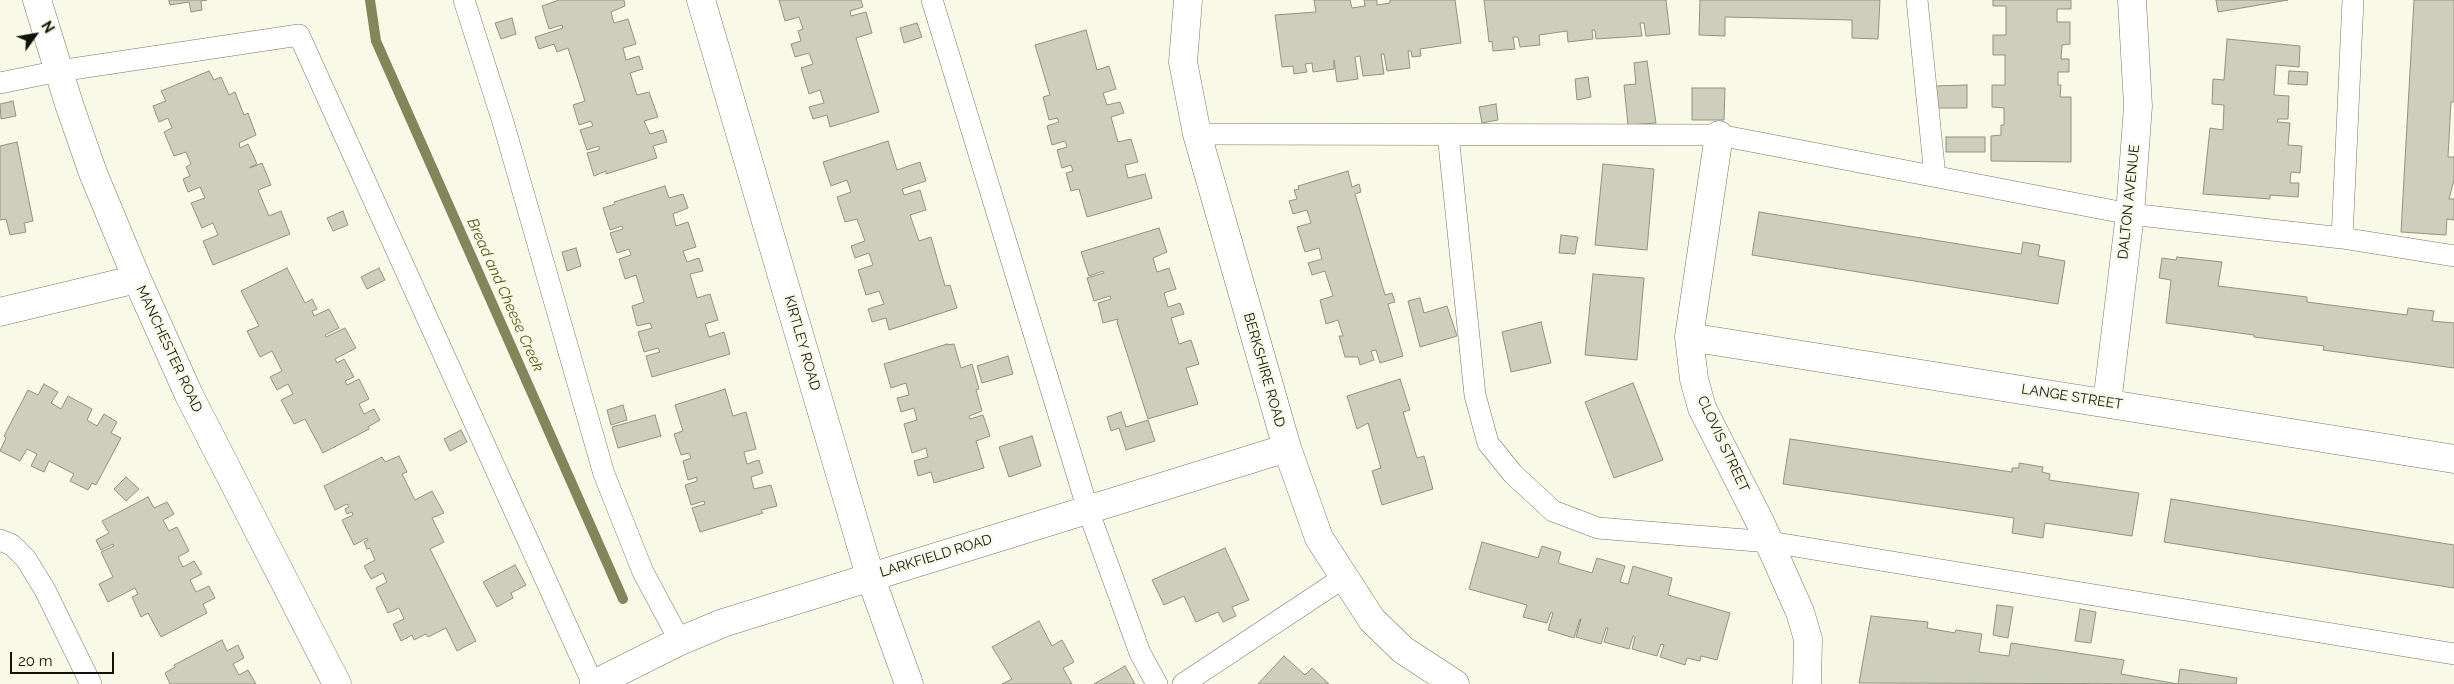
<!DOCTYPE html>
<html>
<head>
<meta charset="utf-8">
<style>
  body { margin:0 }
  #map { position:relative; width:2454px; height:684px; overflow:hidden; background:#f8fae7; font-family:Raleway,sans-serif }
  canvas { display:block }
  .north { position:absolute; left:10px; top:10px; width:50px; height:50px; -webkit-text-stroke:4px #f8fae7; paint-order:stroke; rotate:58deg; font-size:14px; font-weight:700; line-height:20px; text-align:center; color:#11120b }
  .north::after { content:''; display:block; margin:auto; width:18px; height:22px; background:#11120b; clip-path:polygon(50% 0,100% 100%,50% 72%,0 100%) }
  .scale { position:absolute; left:10px; top:652px; width:104px; height:22px; box-sizing:border-box; border:2px solid #11120b; border-top:0; padding-left:6px; font-size:15px; line-height:18px; white-space:nowrap; color:#11120b; -webkit-text-stroke:4px #f8fae7; paint-order:stroke }
</style>
</head>
<body>
<div id="map">
<canvas width="2454" height="684"></canvas>
<div class="north">N</div>
<div class="scale">20 m</div>
</div>
<script>
const c = document.querySelector('canvas').getContext('2d');
c.lineJoin = 'round';
const shape = rows => new Path2D(rows.map(r => 'M' + r).join(''));
function stroke(path, color, width, dash) { c.strokeStyle = color; c.lineWidth = width; c.lineCap = dash ? 'butt' : 'round'; c.setLineDash(dash || []); c.stroke(path); }
function fillPath(path, color) { c.fillStyle = color; c.fill(path, 'evenodd'); }
function label(font, color, halo, rows, align = 'center') {
  c.font = font + ' Raleway,sans-serif'; c.lineWidth = 4.5; c.setLineDash([]); c.textBaseline = 'middle'; c.strokeStyle = halo; c.fillStyle = color; for (const [text, x, y, turn = 0] of rows) {
    c.save(); c.translate(x, y); c.rotate((+turn || 0) * Math.PI / 180); c.textAlign = isNaN(turn) ? turn : align; if (halo) c.strokeText(text, 0, 0); c.fillText(text, 0, 0); c.restore();
  }
}
const stream = shape([
  [370,0,376,41,623,599]
]);
const building = shape([
  [169,0,207,0,201,1,202,10,191,12,189,2,170,5,169,0],
  [559,0,624,0,625,6,611,12,614,23,628,19,636,44,623,48,626,60,639,56,643,69,630,73,637,95,649,92,658,117,644,121,650,134,663,130,667,142,653,146,657,158,606,174,606,171,594,176,587,153,599,150,599,146,587,150,580,130,593,126,591,121,579,125,573,105,585,101,568,48,557,52,554,44,539,49,535,37,563,28,562,25,549,29,542,6,559,0],
  [779,0,861,0,863,7,850,11,851,16,866,12,872,33,856,38,879,112,830,127,827,115,813,119,809,107,824,103,820,90,809,94,801,68,813,64,809,53,795,57,791,44,801,41,798,31,803,29,799,17,785,21,779,0],
  [1314,0,1350,0,1352,8,1365,6,1364,0,1377,0,1377,5,1390,3,1390,0,1455,0,1461,43,1420,49,1421,56,1412,57,1411,51,1408,51,1410,68,1387,71,1384,54,1381,54,1384,74,1363,76,1360,56,1355,57,1358,79,1337,82,1334,60,1334,69,1313,72,1312,63,1305,64,1307,72,1294,74,1293,66,1282,67,1275,15,1316,12,1314,0],
  [1484,0,1666,0,1670,34,1646,36,1644,23,1640,23,1642,36,1596,39,1595,30,1592,30,1593,39,1568,42,1567,31,1539,35,1540,45,1520,47,1518,37,1513,37,1515,49,1493,51,1492,41,1489,42,1484,0],
  [1700,0,1880,0,1878,39,1852,38,1852,20,1725,17,1725,36,1699,35,1700,0],
  [1993,0,2071,0,2071,9,2057,9,2057,22,2070,22,2070,44,2062,45,2061,59,2069,59,2069,72,2058,72,2058,85,2061,85,2060,97,2071,97,2071,162,1991,161,1991,136,2001,135,2001,125,2004,125,2004,108,1992,107,1992,85,2005,85,2005,55,1993,55,1993,35,2006,35,2006,6,1993,6,1993,0],
  [2216,0,2288,0,2218,12,2216,0],
  [2414,0,2454,0,2454,102,2451,102,2448,157,2454,157,2454,180,2449,199,2454,199,2454,220,2447,219,2446,235,2401,232,2414,0],
  [512,18,516,34,501,39,495,23,512,18],
  [917,23,922,37,904,43,900,28,917,23],
  [1086,30,1097,70,1109,66,1116,89,1103,93,1107,105,1120,102,1124,113,1111,117,1118,142,1131,139,1138,162,1125,165,1128,178,1145,174,1152,198,1087,217,1079,189,1071,191,1066,173,1073,171,1071,165,1062,168,1057,150,1067,147,1065,141,1052,145,1047,126,1059,122,1057,118,1049,120,1043,97,1050,95,1035,45,1086,30],
  [2227,39,2300,46,2299,67,2276,65,2274,95,2289,96,2288,119,2278,119,2277,122,2290,123,2288,145,2302,146,2300,173,2291,172,2290,183,2299,183,2298,197,2270,195,2270,199,2203,194,2210,128,2223,130,2224,105,2212,104,2213,79,2224,80,2227,39],
  [1647,61,1656,123,1628,125,1624,85,1636,84,1634,63,1647,61],
  [209,71,214,80,221,77,229,95,235,92,244,115,248,113,256,135,239,143,240,148,248,144,257,164,250,167,250,168,262,163,271,185,258,190,269,216,281,211,290,234,213,265,203,241,218,235,213,223,202,228,191,203,205,198,200,187,188,192,183,179,190,176,186,167,191,164,186,152,174,156,164,132,172,128,168,118,159,122,153,106,166,101,161,91,209,71],
  [2289,71,2308,72,2307,85,2288,84,2289,71],
  [1588,77,1591,97,1577,100,1575,79,1588,77],
  [1967,85,1967,108,1934,108,1933,86,1967,85],
  [1692,88,1725,88,1724,120,1692,120,1692,88],
  [13,101,16,116,1,119,0,104,13,101],
  [1496,104,1498,120,1482,123,1479,107,1496,104],
  [1946,137,1985,137,1985,152,1946,152,1946,137],
  [888,141,897,170,920,162,926,181,902,189,904,195,920,190,926,210,910,215,919,241,931,237,945,286,950,285,957,308,889,330,886,318,872,322,868,309,884,304,879,291,866,295,858,270,873,265,869,253,855,258,851,246,865,241,857,219,845,222,837,197,851,192,847,180,831,186,823,162,888,141],
  [17,142,33,221,24,223,26,232,10,235,6,219,0,220,0,146,17,142],
  [1603,164,1654,169,1647,250,1595,245,1603,164],
  [1348,171,1352,187,1359,184,1361,192,1355,194,1385,295,1392,293,1395,302,1388,304,1403,356,1380,363,1376,350,1371,351,1374,360,1360,365,1358,357,1345,357,1339,336,1343,336,1338,320,1326,324,1320,300,1333,296,1325,271,1312,275,1308,263,1322,259,1319,248,1305,252,1297,227,1311,223,1307,210,1293,214,1289,201,1297,199,1294,190,1299,189,1298,186,1348,171],
  [665,186,669,198,683,194,688,208,673,214,676,226,688,222,696,247,683,251,687,262,699,258,703,271,690,274,697,298,710,294,718,320,705,324,709,337,724,332,730,354,652,377,646,356,660,352,658,348,644,352,638,332,652,328,650,323,637,326,632,306,644,302,636,275,625,279,619,259,631,255,629,249,617,253,610,233,623,229,622,226,610,230,603,208,615,204,614,202,665,186],
  [343,211,348,225,333,231,327,218,343,211],
  [1759,212,2021,254,2023,242,2040,245,2038,256,2065,261,2058,304,1752,255,1759,212],
  [1159,228,1167,252,1153,258,1157,272,1169,268,1176,289,1164,293,1168,307,1180,303,1184,314,1171,318,1179,344,1191,340,1199,364,1186,368,1198,404,1148,419,1117,322,1118,319,1103,323,1098,303,1111,299,1110,296,1094,301,1087,278,1104,273,1103,271,1089,276,1081,252,1159,228],
  [1561,235,1578,237,1575,254,1559,253,1561,235],
  [576,248,581,266,567,271,562,252,576,248],
  [2177,257,2222,262,2218,286,2307,297,2307,302,2407,315,2408,308,2434,311,2432,321,2454,323,2454,368,2323,350,2324,346,2254,337,2254,335,2166,323,2171,280,2159,278,2162,258,2176,260,2177,257],
  [287,268,305,303,312,299,317,309,312,311,314,316,329,309,339,328,325,335,326,337,345,328,356,348,335,359,337,363,344,359,354,377,345,381,347,385,359,379,369,399,359,404,364,414,374,409,380,420,368,427,369,429,323,453,305,419,294,424,281,400,293,394,288,384,277,390,270,377,282,371,272,351,260,357,247,331,259,326,241,291,287,268],
  [379,268,385,280,367,289,361,277,379,268],
  [1593,274,1644,278,1637,360,1585,355,1593,274],
  [1420,298,1424,313,1447,306,1457,336,1420,347,1408,301,1420,298],
  [1541,322,1551,363,1511,372,1502,332,1541,322],
  [947,344,947,345,954,344,961,368,972,364,979,389,976,390,982,411,969,416,970,419,983,415,990,436,976,441,984,468,934,483,931,472,918,476,914,461,928,457,926,448,912,453,904,424,917,420,914,408,901,412,897,398,909,395,906,383,891,388,884,364,947,344],
  [1008,356,1013,374,982,383,977,366,1008,356],
  [1400,379,1410,410,1403,412,1417,458,1424,456,1433,489,1382,505,1372,471,1381,468,1368,423,1357,429,1347,396,1400,379],
  [1633,383,1663,460,1614,478,1585,402,1633,383],
  [44,384,58,392,51,403,61,409,68,396,92,409,87,420,97,426,104,414,117,422,111,433,121,438,96,485,92,483,88,490,70,481,74,474,49,461,44,472,31,466,37,454,27,449,20,461,0,451,6,438,4,436,28,390,38,395,44,384],
  [725,389,733,416,746,412,756,449,744,452,747,464,759,460,763,473,751,477,754,489,771,485,777,506,761,510,763,513,700,532,692,508,705,504,704,501,691,505,685,485,697,481,697,477,688,480,683,461,691,458,689,453,681,455,674,434,683,431,675,405,725,389],
  [623,405,627,420,611,425,607,410,623,405],
  [1121,412,1126,427,1148,420,1155,441,1126,450,1119,428,1111,431,1107,417,1121,412],
  [655,415,661,436,618,448,612,427,655,415],
  [461,430,467,442,450,451,444,439,461,430],
  [1032,436,1041,466,1009,477,999,447,1032,436],
  [1790,439,2012,472,2012,468,2019,468,2019,463,2043,467,2042,472,2050,474,2049,480,2139,493,2132,536,2045,523,2043,538,2012,533,2014,518,1783,484,1790,439],
  [399,456,407,472,402,474,415,500,432,491,444,513,432,518,444,542,430,549,476,641,457,651,446,628,428,637,426,634,414,640,412,635,401,641,393,624,404,619,399,608,388,613,376,588,387,582,383,573,371,579,364,566,375,560,370,548,367,549,364,542,368,540,367,538,354,545,342,520,353,515,352,512,347,514,345,509,349,507,347,504,335,510,324,486,382,457,385,462,399,456],
  [126,477,139,489,126,501,114,489,126,477],
  [148,497,154,508,167,502,174,514,163,520,169,531,177,527,189,551,178,557,183,567,194,561,202,574,190,580,196,592,209,586,215,598,203,604,207,613,161,637,148,613,141,617,132,597,138,594,135,588,108,602,99,584,113,577,101,552,114,546,113,544,101,550,96,540,109,533,102,521,148,497],
  [2171,499,2454,545,2454,588,2164,542,2171,499],
  [1482,542,1538,558,1542,546,1561,552,1558,563,1592,573,1597,558,1625,566,1620,582,1628,584,1633,566,1672,578,1668,595,1730,613,1717,660,1701,656,1700,661,1687,658,1685,665,1660,657,1664,645,1661,644,1657,656,1632,649,1635,637,1633,636,1629,649,1604,642,1608,628,1606,628,1601,644,1576,637,1581,619,1580,619,1574,638,1548,630,1553,613,1551,612,1547,623,1523,617,1527,605,1469,589,1482,542],
  [1225,548,1249,600,1232,607,1236,616,1223,622,1218,612,1196,622,1184,596,1164,605,1152,580,1225,548],
  [515,565,526,585,511,593,513,598,497,607,483,582,515,565],
  [1997,605,2013,607,2008,638,1993,635,1997,605],
  [2080,609,2096,612,2091,643,2075,641,2080,609],
  [1871,616,1928,622,1927,628,1955,633,1956,630,1982,634,1979,652,2009,656,2011,643,2124,660,2121,674,2178,684,2180,669,2237,678,2236,684,1859,683,1871,616],
  [1039,621,1052,646,1062,640,1074,662,1063,668,1072,684,1002,684,1012,679,992,647,1039,621],
  [222,640,227,651,238,645,244,658,233,664,239,675,248,670,256,684,170,684,165,673,175,667,174,665,222,640],
  [1284,656,1305,675,1312,668,1329,684,1258,684,1284,656],
  [1125,666,1135,684,1094,684,1125,666]
]);
const service = shape([
  [464,0,503,122,604,474,643,572,680,641],
  [932,0,1088,510,1140,653,1157,684],
  [1917,0,1935,176],
  [0,83,59,71,299,35,593,684],
  [1197,134,1719,135,2130,214,2342,238,2454,256],
  [1448,134,1475,395,1488,443,1513,474,1553,511,1598,528,1770,542,2454,654],
  [2342,238,2353,0],
  [0,540,12,545,26,559,45,590,91,684],
  [1183,684,1343,578]
]);
const minor = shape([
  [37,0,69,104,93,173,137,279,189,395,337,684],
  [701,0,870,576,909,684],
  [1188,0,1183,62,1197,134,1287,448,1319,538,1372,620,1403,650,1455,684],
  [1719,135,1689,337,1694,379,1702,408,1760,522,1800,612,1808,639,1807,684],
  [0,312,137,279],
  [1689,337,2454,459],
  [2107,403,2130,214,2138,106,2132,0],
  [594,684,680,641,723,623,1287,448]
]);
const streetNames = [
  ["DALTON AVENUE",2129,202,-84],
  ["KIRTLEY ROAD",802,343,74],
  ["MANCHESTER ROAD",169,349,65],
  ["BERKSHIRE ROAD",1264,370,74],
  ["LANGE STREET",2072,397,9],
  ["CLOVIS STREET",1723,444,65],
  ["LARKFIELD ROAD",936,556,-17]
];
const waterNames = [
  ["Bread and Cheese Creek",505,295,66]
];
stroke(stream, '#83865a', 10);
fillPath(building, '#cdcfbc');
stroke(building, '#919381', 1);
stroke(service, '#767766', 22);
stroke(minor, '#767766', 29);
stroke(service, '#fff', 21);
stroke(minor, '#fff', 28);
label('14px', '#11120b', '#f8fae7', streetNames);
label('italic 15px', '#555611', '#f8fae7', waterNames);
</script>
</body>
</html>
